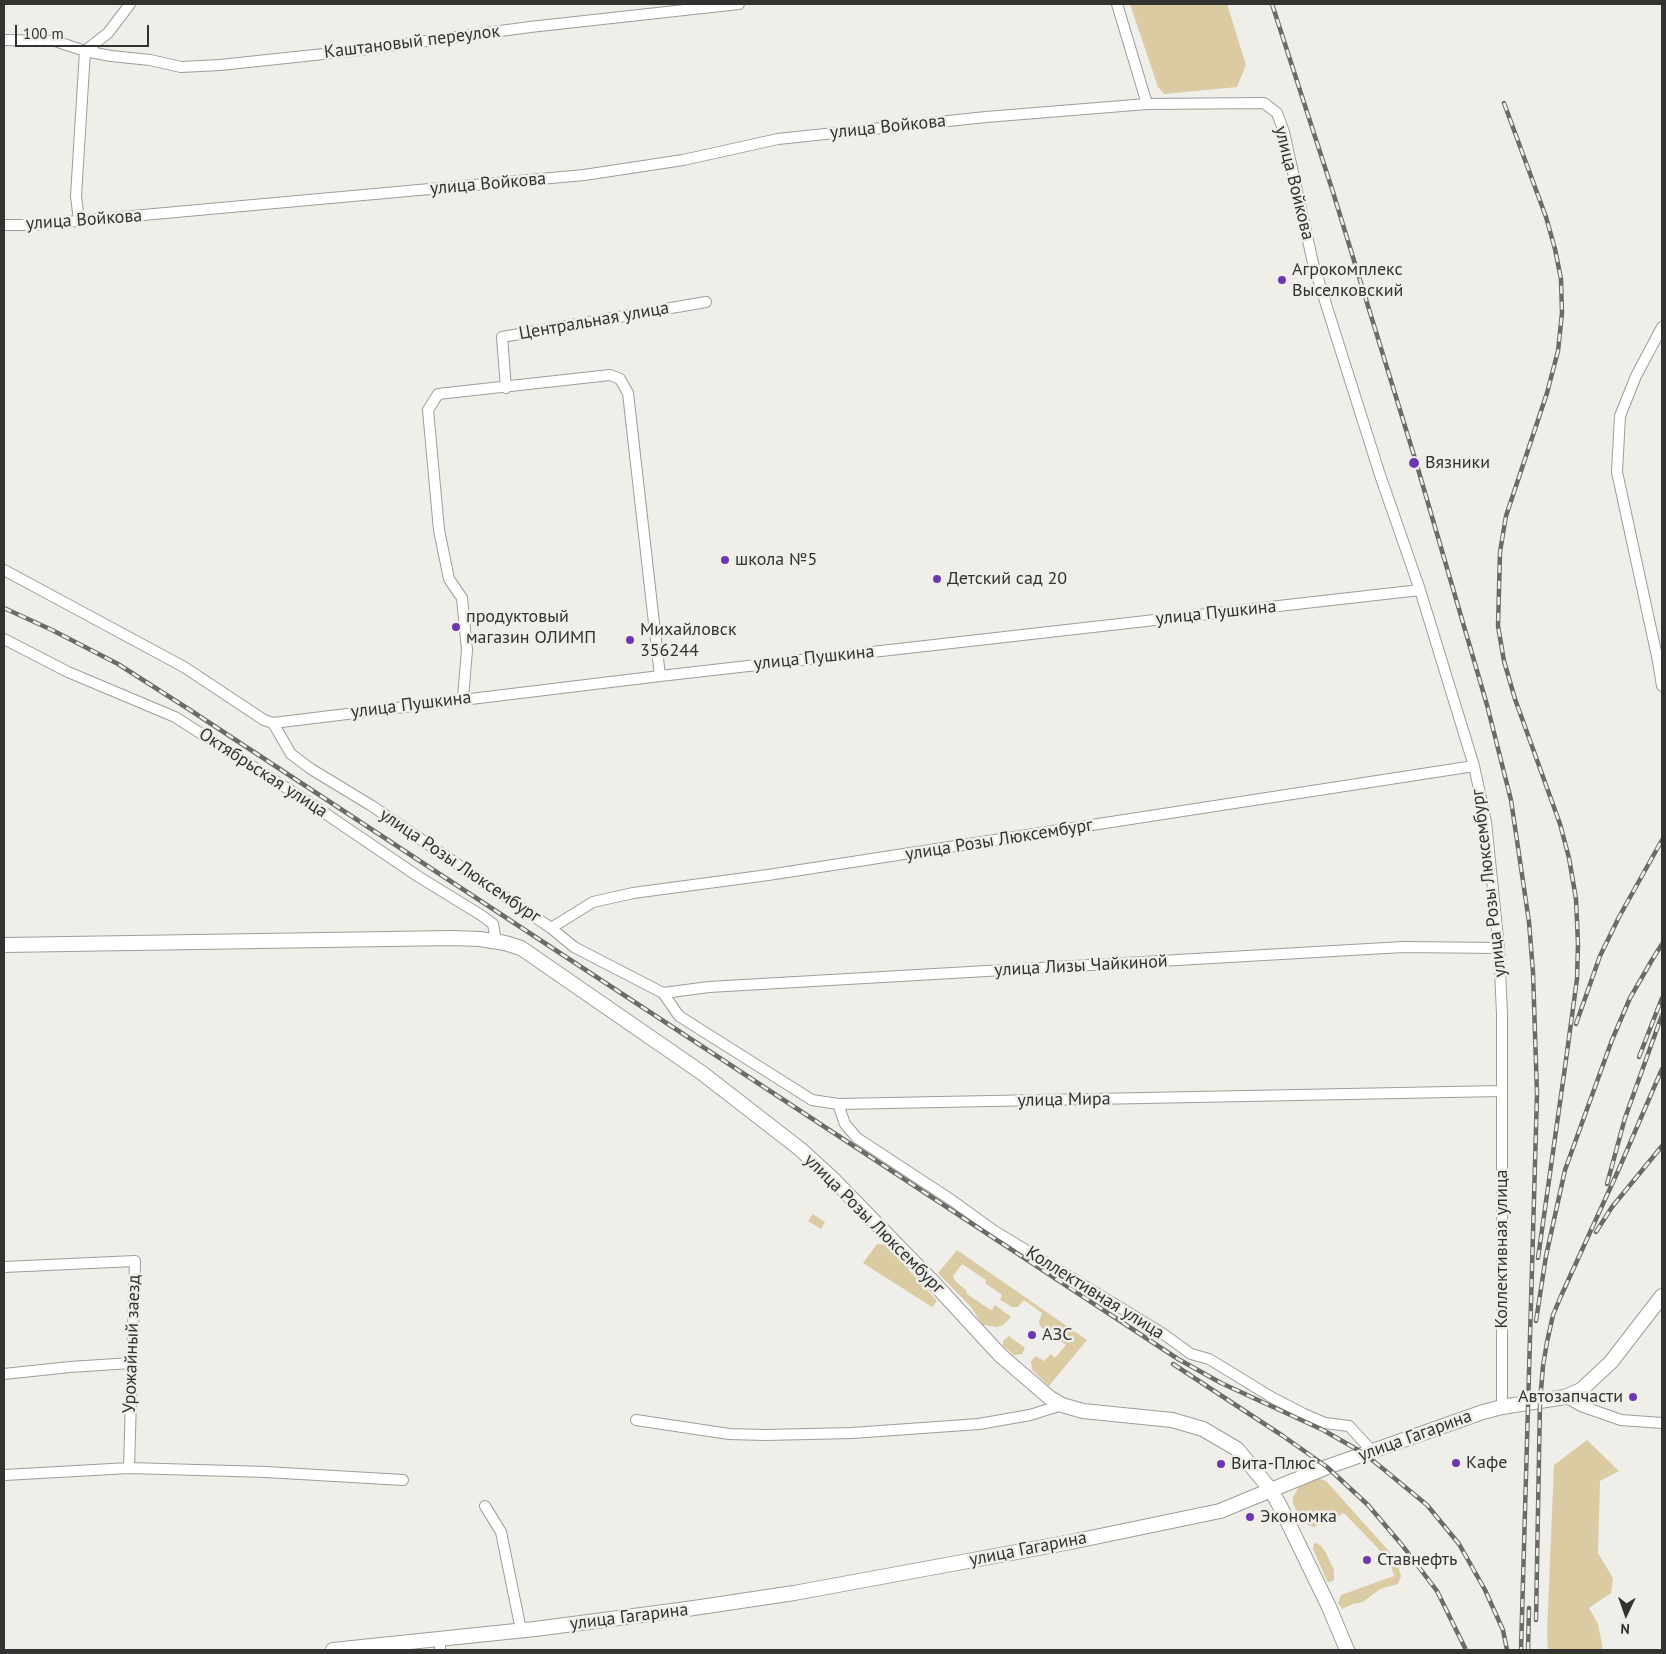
<!DOCTYPE html>
<html>
<head>
<meta charset="utf-8">
<style>
  body { margin:0 }
  #map { position:relative; width:1666px; height:1654px; overflow:hidden; background:#f0eee9; font-family:"PT Sans",sans-serif }
  canvas { display:block }
  .frame { position:absolute; inset:0; border:5px solid #323230; pointer-events:none }
  .north { position:absolute; left:1601px; top:1589px; width:50px; height:50px; -webkit-text-stroke:4px #f0eee9; paint-order:stroke; rotate:183deg; font-size:14px; font-weight:700; line-height:20px; text-align:center; color:#323230 }
  .north::after { content:''; display:block; margin:auto; width:18px; height:22px; background:#323230; clip-path:polygon(50% 0,100% 100%,50% 72%,0 100%) }
  .scale { position:absolute; left:15px; top:25px; width:134px; height:22px; box-sizing:border-box; border:2px solid #323230; border-top:0; padding-left:6px; font-size:15px; line-height:18px; white-space:nowrap; color:#323230; -webkit-text-stroke:4px #f0eee9; paint-order:stroke }
</style>
</head>
<body>
<div id="map">
<canvas width="1666" height="1654"></canvas>
<div class="frame"></div>
<div class="north">N</div>
<div class="scale">100 m</div>
</div>
<script>
const c = document.querySelector('canvas').getContext('2d');
c.lineJoin = 'round';
function fillPath(path, color) { c.fillStyle = color; c.fill(path, 'evenodd'); }
const shape = rows => new Path2D(rows.map(r => 'M' + r).join(''));
function stroke(path, color, width, dash) { c.strokeStyle = color; c.lineWidth = width; c.lineCap = dash ? 'butt' : 'round'; c.setLineDash(dash || []); c.stroke(path); }
function label(font, color, halo, rows, align = 'center') {
  c.font = font + ' "PT Sans",sans-serif'; c.lineWidth = 5; c.setLineDash([]); c.textBaseline = 'middle'; c.strokeStyle = halo; c.fillStyle = color; for (const [text, x, y, turn = 0] of rows) {
    c.save(); c.translate(x, y); c.rotate((+turn || 0) * Math.PI / 180); c.textAlign = isNaN(turn) ? turn : align; if (halo) c.strokeText(text, 0, 0); c.fillText(text, 0, 0); c.restore();
  }
}
const green = shape([
  [1130,4,1227,4,1246,65,1237,87,1164,94,1158,87],
  [813,1214,825,1222,821,1229,808,1221],
  [877,1244,886,1245,937,1301,932,1307,863,1263],
  [957,1250,1087,1340,1049,1386,1032,1370,1031,1361,1036,1356,1044,1361,1051,1354,1055,1358,1066,1345,1040,1326,1039,1322,1042,1313,1024,1300,1018,1307,1012,1307,1000,1300,1002,1295,985,1283,986,1280,962,1264,953,1276,956,1282,966,1290,967,1294,989,1309,992,1310,995,1305,1011,1317,1003,1325,997,1327,983,1325,971,1307,938,1273],
  [1009,1336,1025,1348,1022,1354,1014,1355,1003,1346,1003,1341],
  [1587,1440,1619,1471,1600,1481,1598,1553,1613,1578,1611,1593,1589,1608,1598,1624,1603,1650,1548,1650,1547,1633,1554,1465],
  [1315,1477,1326,1481,1396,1559,1401,1576,1398,1584,1380,1589,1363,1602,1353,1604,1342,1609,1338,1603,1341,1595,1394,1576,1389,1560,1344,1513,1333,1519,1331,1518,1314,1527,1308,1525,1301,1520,1293,1504,1293,1497,1300,1485],
  [1317,1543,1321,1546,1326,1553,1334,1570,1334,1580,1330,1582,1327,1581,1313,1549,1314,1544]
]);
const street = shape([
  [1117,4,1147,104],
  [4,40,55,41,85,51,111,56,150,60,181,67,220,65,352,51,530,27,739,4],
  [79,221,76,196,85,51,108,33,130,4],
  [4,225,33,225,584,175,683,160,778,139,986,117,1147,104,1264,103,1277,113,1284,132,1313,263,1380,475,1420,590,1474,766,1486,822,1499,948,1502,1014,1502,1407],
  [1662,327,1636,376,1620,416,1617,472,1658,661,1662,686],
  [506,388,502,337,706,302],
  [4,570,184,667,264,720,273,723,660,676,1420,590],
  [4,639,68,672,175,717,304,799,419,877,481,915,493,924,496,941],
  [463,698,467,650,462,598,449,579,439,530,428,410,438,394,610,375,620,379,628,393,660,676],
  [273,723,291,754,311,769,372,806,551,928,593,902,633,893,768,875,1474,766],
  [551,928,574,947,663,993,679,1016,812,1100,838,1104,1501,1091],
  [663,993,709,987,1403,947,1499,948],
  [838,1104,845,1124,857,1138,953,1201,993,1230,1162,1333,1191,1354,1209,1359,1273,1398,1304,1414,1325,1423,1349,1426,1372,1451],
  [4,1267,135,1261,129,1468],
  [4,1374,70,1367,131,1363],
  [1565,1397,1581,1406,1621,1420,1662,1423],
  [636,1420,729,1434,765,1435,852,1433,979,1424,1030,1415,1062,1405],
  [5,1475,129,1468,266,1472,403,1480],
  [485,1506,501,1532,521,1630],
  [440,1650,440,1639]
]);
const secondary = shape([
  [4,945,452,938,480,939,505,943,521,948,702,1073,800,1149,835,1181,930,1279,1000,1355,1050,1398,1062,1405,1083,1411,1172,1420,1203,1429,1237,1449,1271,1490,1281,1508,1329,1607,1347,1650],
  [333,1650,535,1629,687,1609,794,1593,1071,1542,1220,1511,1327,1467,1483,1412,1502,1407,1565,1397,1581,1390,1611,1362,1662,1296]
]);
const rail = shape([
  [1272,4,1332,189,1416,462,1487,705,1511,800,1529,922,1533,972,1537,1094,1521,1650],
  [1504,103,1546,217,1555,249,1561,279,1562,313,1558,351,1547,393,1506,516,1500,552,1498,626,1504,661,1515,699,1560,824,1569,858,1576,899,1578,944,1577,979,1565,1067],
  [4,608,52,630,118,664,190,710,1178,1359,1221,1383,1323,1430,1365,1454,1427,1505,1459,1544,1485,1590,1503,1630,1507,1650],
  [1576,1024,1600,956,1619,917,1662,840],
  [1639,1057,1662,998],
  [1607,1184,1625,1118,1662,1015],
  [1596,1232,1612,1207,1662,1146],
  [1538,1258,1566,1060],
  [1536,1321,1546,1256,1565,1170,1612,1040,1630,998,1652,960,1662,944],
  [1173,1364,1283,1436,1327,1467,1368,1505,1402,1545,1437,1591,1466,1650],
  [1536,1620,1540,1402,1543,1366,1547,1342,1553,1315,1561,1296,1618,1171,1662,1069],
  [1528,1650,1529,1608]
]);
const markers = [
  [1282,280,5,"#6d38af"],
  [1414,463,6,"#6d38af"],
  [725,560,5,"#6d38af"],
  [937,579,5,"#6d38af"],
  [456,627,5,"#6d38af"],
  [630,640,5,"#6d38af"],
  [1032,1335,5,"#6d38af"],
  [1633,1397,5,"#6d38af"],
  [1456,1463,5,"#6d38af"],
  [1221,1464,5,"#6d38af"],
  [1250,1517,5,"#6d38af"],
  [1367,1560,5,"#6d38af"]
];
const streetNames = [
  ["Каштановый переулок",412,42,-7],
  ["улица Войкова",888,127,-6],
  ["улица Войкова",1294,183,76],
  ["улица Войкова",488,184,-5],
  ["улица Войкова",84,220,-4],
  ["Центральная улица",594,321,-10],
  ["улица Пушкина",1216,613,-6],
  ["улица Пушкина",814,658,-6],
  ["улица Пушкина",411,705,-7],
  ["Октябрьская улица",263,773,33],
  ["улица Розы Люксембург",999,840,-9],
  ["улица Розы Люксембург",460,866,34],
  ["улица Розы Люксембург",1489,883,-97],
  ["улица Лизы Чайкиной",1081,966,-3],
  ["улица Мира",1064,1100,-1],
  ["улица Розы Люксембург",874,1224,45],
  ["Коллективная улица",1502,1249,-90],
  ["Коллективная улица",1095,1293,32],
  ["Урожайный заезд",132,1344,-88],
  ["улица Гагарина",1415,1436,-20],
  ["улица Гагарина",1028,1549,-11],
  ["улица Гагарина",629,1617,-7]
];
const poiNames = [
  ["Агрокомплекс",1292,270],
  ["Выселковский",1292,291],
  ["Вязники",1425,463],
  ["школа №5",735,560],
  ["Детский сад 20",947,579],
  ["продуктовый",466,617],
  ["магазин ОЛИМП",466,638],
  ["Михайловск",640,630],
  ["356244",640,651],
  ["АЗС",1042,1335],
  ["Автозапчасти",1623,1397,"right"],
  ["Кафе",1466,1463],
  ["Вита-Плюс",1231,1464],
  ["Экономка",1260,1517],
  ["Ставнефть",1377,1560]
];
fillPath(green, '#dacba3');
stroke(street, '#9e9d98', 12);
stroke(secondary, '#9e9d98', 16);
stroke(street, '#fff', 10);
stroke(secondary, '#fff', 14);
stroke(rail, '#6b6a67', 4.5);
stroke(rail, '#f0eee9', 2.5, [8]);
for (const [x, y, r, color] of markers) { const dot = new Path2D(); dot.arc(x, y, r, 0, 2 * Math.PI); c.fillStyle = color; c.fill(dot); stroke(dot, '#f0eee9', 2); }
label('18px', '#323230', '#f0eee9', streetNames);
label('18px', '#323230', '#f0eee9', poiNames, 'left');
</script>
</body>
</html>
